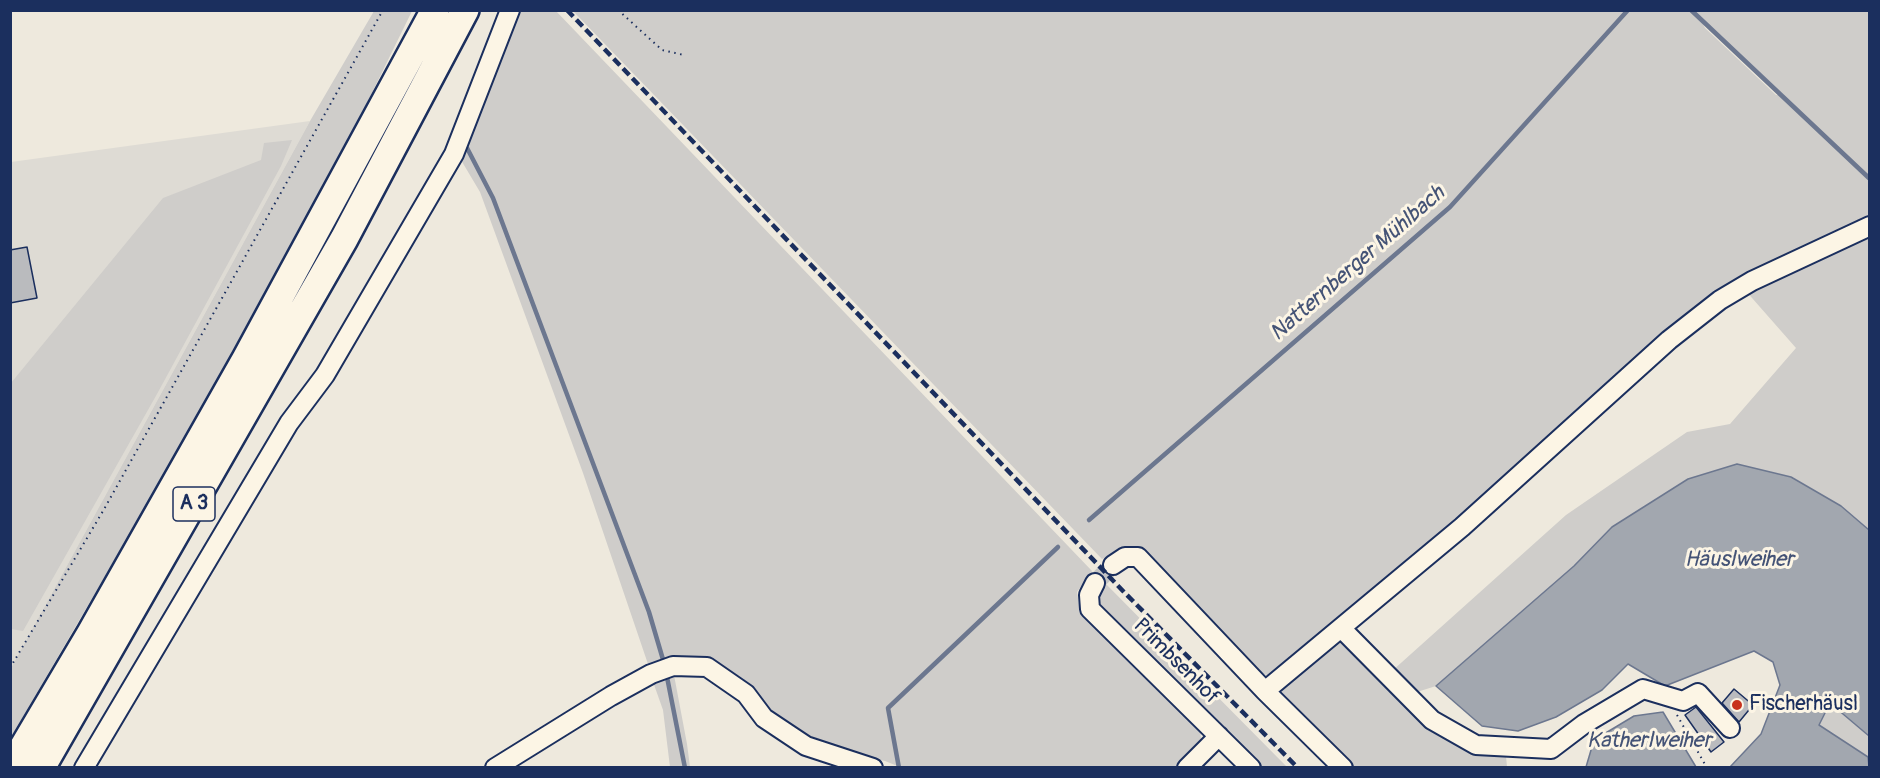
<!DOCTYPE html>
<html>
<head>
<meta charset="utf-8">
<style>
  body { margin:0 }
  #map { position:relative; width:1880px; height:778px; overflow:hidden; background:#eee9dd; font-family:Pangolin,sans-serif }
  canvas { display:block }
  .frame { position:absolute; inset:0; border:12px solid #1b2f5e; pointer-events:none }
</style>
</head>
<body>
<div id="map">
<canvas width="1880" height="778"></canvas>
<div class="frame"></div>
</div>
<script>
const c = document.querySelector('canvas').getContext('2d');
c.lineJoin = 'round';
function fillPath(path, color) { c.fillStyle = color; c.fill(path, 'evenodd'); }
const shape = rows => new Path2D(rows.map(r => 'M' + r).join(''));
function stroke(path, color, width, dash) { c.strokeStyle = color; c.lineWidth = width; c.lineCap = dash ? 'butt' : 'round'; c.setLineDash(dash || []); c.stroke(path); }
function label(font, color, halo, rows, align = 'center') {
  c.font = font + ' Pangolin,sans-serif'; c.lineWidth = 6; c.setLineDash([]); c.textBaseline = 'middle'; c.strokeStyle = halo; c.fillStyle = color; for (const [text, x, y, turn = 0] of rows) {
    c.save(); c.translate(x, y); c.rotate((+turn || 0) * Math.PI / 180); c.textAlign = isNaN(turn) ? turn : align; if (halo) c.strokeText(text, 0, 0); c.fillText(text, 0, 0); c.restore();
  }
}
const built = shape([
  [310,121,11,668,11,162]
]);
const green = shape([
  [374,11,412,11,366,105,181,446,11,737,11,668,310,121],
  [517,11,556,11,1092,571,1077,592,1080,611,1200,726,1201,740,1197,748,1176,767,900,767,885,761,809,743,769,711,720,663,669,659,649,667,583,473,480,192,458,155,500,63],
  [573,11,1869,11,1869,221,1804,245,1740,281,1433,545,1306,649,1268,675,1255,673,1139,550,1122,548,1102,559],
  [1698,15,1784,95,1776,95,1705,28],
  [292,140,281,166,157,394,23,631,11,629,11,383,163,198,261,160,264,143],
  [1869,230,1869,530,1841,506,1792,477,1737,464,1688,479,1612,527,1574,566,1436,686,1417,692,1392,671,1566,515,1687,432,1730,424,1796,348,1745,290],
  [1103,581,1287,767,1260,767,1098,608,1097,593],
  [1336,635,1472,750,1506,756,1507,767,1343,767,1265,691],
  [674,675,687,744,690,767,670,767,663,710,652,679],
  [1830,703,1869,736,1869,761,1868,757,1819,725]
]);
const water = shape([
  [1737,464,1791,477,1841,506,1869,530,1869,736,1830,703,1819,725,1868,757,1869,767,1730,767,1761,734,1780,685,1773,662,1754,651,1665,686,1628,664,1602,690,1556,717,1518,731,1482,726,1436,686,1574,566,1612,527,1688,479,1737,464],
  [1663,712,1696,767,1586,767,1594,740,1634,716,1663,712]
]);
const stream = shape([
  [1691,10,1870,179],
  [467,148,493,198,649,612,664,663],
  [1089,520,1450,207,1628,10],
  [666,672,685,768],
  [899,768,888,708,1058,547]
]);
const building = shape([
  [27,247,37,298,10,303,10,250,27,247],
  [1734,689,1753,705,1739,722,1722,703,1734,689],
  [1696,707,1724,742,1711,752,1685,715,1696,707]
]);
const minorTunnel = shape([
  [1095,583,1113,565]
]);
const path = shape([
  [618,10,662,50,684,55],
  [10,668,103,511,383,10],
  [1677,715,1707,768]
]);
const minor = shape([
  [1113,565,1125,557,1138,557,1265,691,1462,527,1669,340,1720,300,1752,281,1870,226],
  [1095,583,1089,595,1090,609,1251,768],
  [1342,629,1432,720,1476,745,1551,749,1584,724,1643,689,1683,701,1698,693,1730,728],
  [1265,691,1343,768],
  [84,768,289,423,325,375,454,154,510,10],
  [495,768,611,696,651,674,673,666,707,667,746,694,764,718,806,746,873,768],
  [1187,768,1219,736]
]);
const highway = shape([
  [11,768,91,633,246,359,435,10],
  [41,768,344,239,465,10]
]);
const rail = shape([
  [567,10,1124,592,1298,768]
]);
const markers = [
  [1737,705,6,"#c8321e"]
];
const shields = [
  [194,504,42]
];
const shieldNames = [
  ["A 3",194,504]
];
const streetNames = [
  ["Primbsenhof",1176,662,45]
];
const poiNames = [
  ["Fischerhäusl",1749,705]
];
const waterNames = [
  ["Natternberger Mühlbach",1358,264,-41],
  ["Häuslweiher",1739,560],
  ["Katherlweiher",1649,741]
];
fillPath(built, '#dedbd4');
fillPath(green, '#cfcdca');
fillPath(water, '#a2a7af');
stroke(water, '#6c778f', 1.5);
stroke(stream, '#6c778f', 4.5);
fillPath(building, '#babbbe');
stroke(building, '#1b2f5e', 1.5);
stroke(minorTunnel, '#c4c4c4', 18, [18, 9]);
stroke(minor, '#1b2f5e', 22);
stroke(highway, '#1b2f5e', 32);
stroke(path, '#1b2f5e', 2, [1.5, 4.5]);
stroke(minor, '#fcf5e5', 18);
stroke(highway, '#fcf5e5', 27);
stroke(rail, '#1b2f5e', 4.5, [9, 4.5]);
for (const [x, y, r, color] of markers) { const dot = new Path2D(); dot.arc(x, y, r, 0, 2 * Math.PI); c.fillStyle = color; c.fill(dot); stroke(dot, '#fcf5e5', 2); }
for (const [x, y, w] of shields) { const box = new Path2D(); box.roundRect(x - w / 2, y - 17, w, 34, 4.5); c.fillStyle = '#fcf5e5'; c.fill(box); stroke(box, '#1b2f5e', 1.5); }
label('bold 20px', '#1b2f5e', null, shieldNames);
label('21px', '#1b2f5e', '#fcf5e5', streetNames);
label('21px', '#1b2f5e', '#fcf5e5', poiNames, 'left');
label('italic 22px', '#445376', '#fcf5e5', waterNames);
</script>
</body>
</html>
